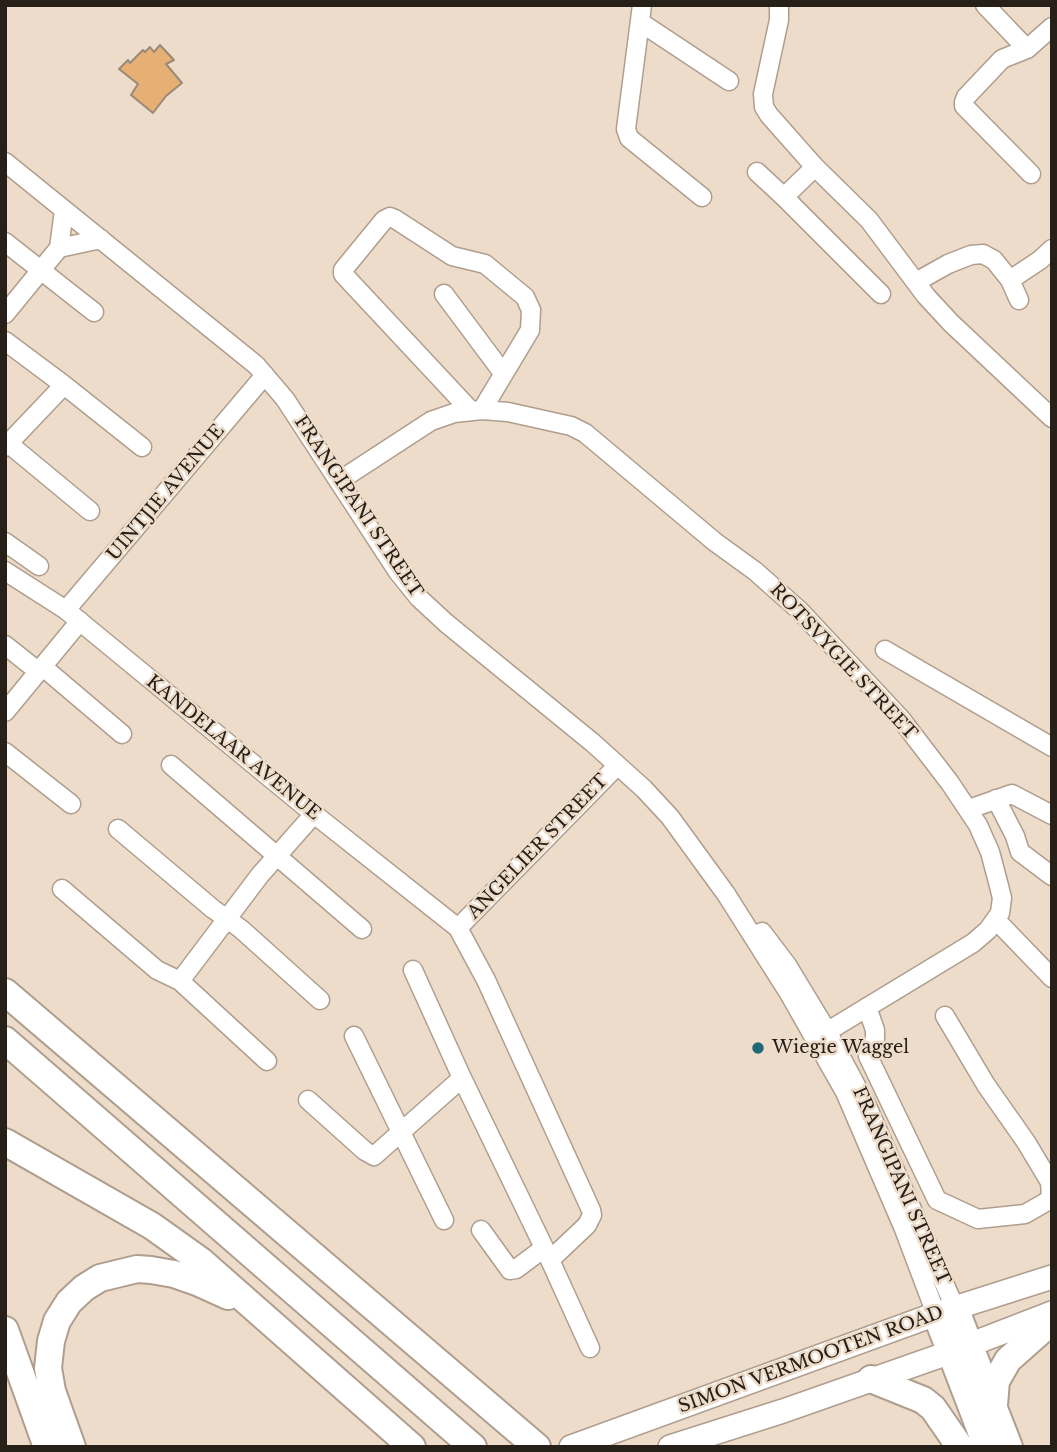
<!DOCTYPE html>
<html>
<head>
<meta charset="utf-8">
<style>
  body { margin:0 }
  #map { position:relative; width:1057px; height:1452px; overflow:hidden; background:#eedcca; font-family:"Libre Baskerville",serif }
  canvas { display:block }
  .frame { position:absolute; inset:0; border:7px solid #262019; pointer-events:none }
</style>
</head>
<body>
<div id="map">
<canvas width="1057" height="1452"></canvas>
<div class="frame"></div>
</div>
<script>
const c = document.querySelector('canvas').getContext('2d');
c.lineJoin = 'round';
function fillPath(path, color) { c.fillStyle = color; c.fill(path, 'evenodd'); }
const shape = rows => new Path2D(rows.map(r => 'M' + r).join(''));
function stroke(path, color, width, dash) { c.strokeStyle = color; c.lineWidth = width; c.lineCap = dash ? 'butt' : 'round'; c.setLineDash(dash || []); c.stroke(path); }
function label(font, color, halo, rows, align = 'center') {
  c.font = font + ' "Libre Baskerville",serif'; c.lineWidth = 5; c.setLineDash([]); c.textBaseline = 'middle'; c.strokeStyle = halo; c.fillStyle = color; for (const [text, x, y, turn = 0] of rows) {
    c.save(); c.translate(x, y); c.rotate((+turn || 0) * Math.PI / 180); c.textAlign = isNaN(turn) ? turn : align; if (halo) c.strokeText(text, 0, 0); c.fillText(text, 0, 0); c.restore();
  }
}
const building = shape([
  [160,45,174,60,166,64,182,83,166,96,153,113,131,95,138,84,119,69,128,60,130,63,143,50,145,52,150,47,154,52,160,45]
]);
const minor = shape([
  [642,5,626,129,629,138,702,197],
  [779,5,779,20,763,94,764,107,769,115,815,167,869,220,926,296,951,323,1052,418],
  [985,5,1027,49],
  [640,22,729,81],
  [5,162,256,365,285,399,398,572,419,598,446,623,593,743,644,789,670,817,726,894,790,995,845,1092,904,1229,936,1314],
  [815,167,784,197,881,294],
  [757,172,784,197],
  [1031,174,964,106,964,102,966,97,1002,59,1027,49,1052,27],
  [5,242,94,312],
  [59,248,101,239],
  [1010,280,1040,260,1052,249],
  [916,282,948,264,971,255,983,254,994,260,1010,280,1019,300],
  [444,294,503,373],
  [5,314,59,248,64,210],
  [5,341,64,385],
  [471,411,343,274,343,270,384,220,390,217,395,219,452,256,485,264,525,297,531,310,530,330,482,410],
  [9,444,90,511],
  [5,447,64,385,142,447],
  [339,481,431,421,454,413,482,410,508,412,571,426,585,433,715,542,755,571,799,610,901,719,950,783,978,825,990,852,998,882,1002,898,1000,913,988,930,973,943,815,1039],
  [5,542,39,566],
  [5,571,66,610,314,814,458,928,486,980,591,1210,592,1215,587,1225,550,1260,590,1348],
  [66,610,265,375],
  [5,645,39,672],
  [885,650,1052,747],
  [43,667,122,734],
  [5,712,80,621],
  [5,752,71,804],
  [171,765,362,929],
  [996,799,1015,836,1020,852,1052,876],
  [969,809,1012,794,1052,815],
  [118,829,213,909,241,929,320,1000],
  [62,889,157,970,180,981],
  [996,920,1052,978],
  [458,928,617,766],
  [762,932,787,965,827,1031,867,1106,955,1308],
  [413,970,462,1078,550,1260],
  [867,1007,875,1030,875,1039,868,1056,937,1200,978,1219,1025,1214,1046,1202,1051,1197,1050,1182,1026,1142,986,1085,945,1016],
  [354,1036,444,1220],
  [267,1061,180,981,260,875,314,814],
  [308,1100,365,1151,374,1156,462,1078],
  [481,1230,510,1270,516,1269,544,1248]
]);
const major = shape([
  [571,1447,936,1314,1052,1277],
  [670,1447,783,1411,951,1352,1052,1313]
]);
const highway = shape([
  [5,992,537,1447],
  [5,1040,473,1447],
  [5,1142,152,1226,201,1261,412,1447],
  [955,1308,1009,1447],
  [936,1314,987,1447],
  [5,1330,47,1447],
  [871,1379,923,1400,933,1408,960,1447],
  [994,1405,996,1381,1008,1360,1052,1321],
  [72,1447,52,1391,48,1368,51,1341,57,1321,69,1302,84,1288,100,1278,137,1269,151,1270,174,1274,197,1282,228,1296]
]);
const markers = [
  [758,1048,7,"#226678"]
];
const streetNames = [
  ["UINTJIE AVENUE",166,493,-50],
  ["FRANGIPANI STREET",358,507,56],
  ["ROTSVYGIE STREET",843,662,47],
  ["KANDELAAR AVENUE",233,748,39],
  ["ANGELIER STREET",538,847,-46],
  ["FRANGIPANI STREET",901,1186,66],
  ["SIMON VERMOOTEN ROAD",811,1360,-20]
];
const poiNames = [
  ["Wiegie Waggel",772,1048]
];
fillPath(building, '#e6af74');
stroke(building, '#9a8978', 2);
stroke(minor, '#af9e8d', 21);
stroke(major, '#af9e8d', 26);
stroke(highway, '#af9e8d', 30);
stroke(minor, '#fff', 18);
stroke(major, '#fff', 23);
stroke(highway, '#fff', 26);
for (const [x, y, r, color] of markers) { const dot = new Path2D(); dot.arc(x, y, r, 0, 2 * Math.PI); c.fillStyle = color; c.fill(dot); stroke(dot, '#eedcca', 2.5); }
label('18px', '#262019', '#eedcca', streetNames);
label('18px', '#262019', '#eedcca', poiNames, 'left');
</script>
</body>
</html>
